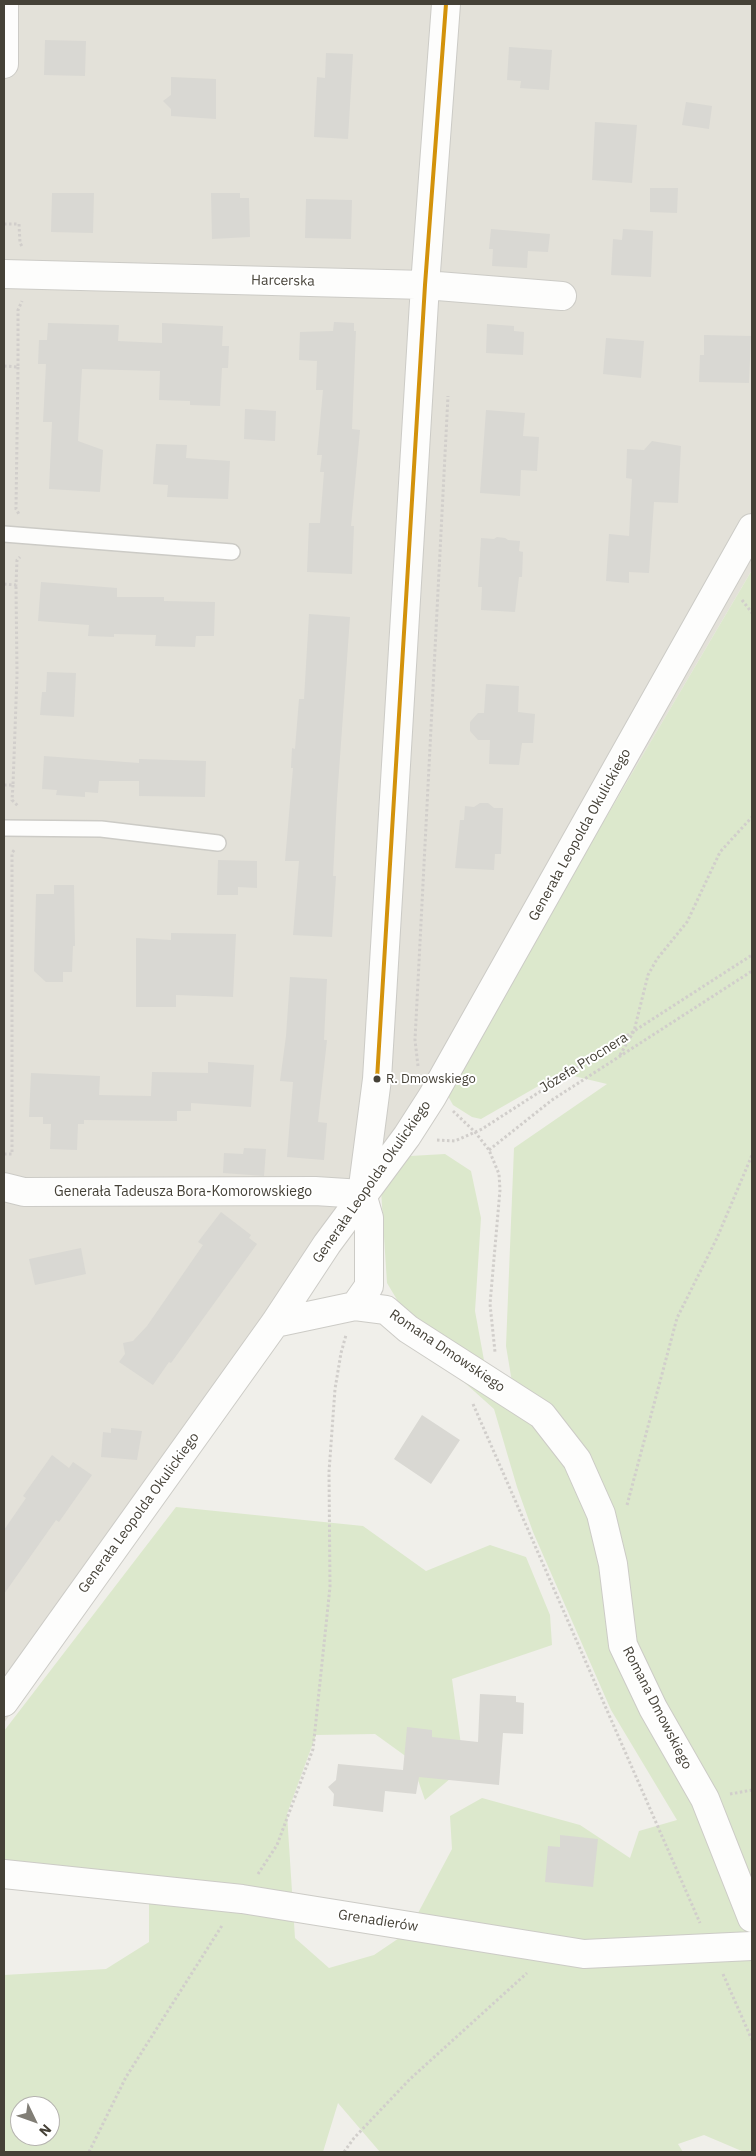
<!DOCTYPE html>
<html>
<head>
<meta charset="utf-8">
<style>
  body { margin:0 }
  #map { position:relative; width:756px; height:2156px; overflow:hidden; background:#f0efea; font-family:"IBM Plex Sans",sans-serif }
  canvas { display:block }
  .frame { position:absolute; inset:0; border:5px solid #454137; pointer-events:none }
  .north { position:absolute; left:10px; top:2096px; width:50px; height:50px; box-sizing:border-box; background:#fff; border:1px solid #b5b3af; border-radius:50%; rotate:132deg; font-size:14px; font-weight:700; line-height:20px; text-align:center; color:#454137 }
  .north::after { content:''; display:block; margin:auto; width:18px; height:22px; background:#817e76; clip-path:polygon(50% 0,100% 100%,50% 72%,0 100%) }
</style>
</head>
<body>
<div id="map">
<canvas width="756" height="2156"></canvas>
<div class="frame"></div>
<div class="north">N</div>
</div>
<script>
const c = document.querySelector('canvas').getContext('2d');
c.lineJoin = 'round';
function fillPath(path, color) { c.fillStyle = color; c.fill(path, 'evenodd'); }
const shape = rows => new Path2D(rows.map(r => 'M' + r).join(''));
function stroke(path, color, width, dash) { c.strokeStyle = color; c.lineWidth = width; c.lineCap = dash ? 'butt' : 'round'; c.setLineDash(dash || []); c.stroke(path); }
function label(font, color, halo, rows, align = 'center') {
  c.font = font + ' "IBM Plex Sans",sans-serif'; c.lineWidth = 4; c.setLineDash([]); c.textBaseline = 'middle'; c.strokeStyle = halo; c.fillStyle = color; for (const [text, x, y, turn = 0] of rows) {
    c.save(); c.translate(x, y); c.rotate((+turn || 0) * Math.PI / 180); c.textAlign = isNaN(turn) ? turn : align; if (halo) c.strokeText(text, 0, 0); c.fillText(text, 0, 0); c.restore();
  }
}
const residential = shape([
  [4,4,752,4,752,570,484,1024,4,1723]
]);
const green = shape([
  [752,570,752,2152,744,2152,704,2135,678,2144,683,2152,380,2152,338,2103,323,2152,4,2152,4,1975,106,1969,149,1942,149,1898,4,1866,4,1731,176,1507,363,1526,426,1571,490,1545,526,1557,550,1615,552,1645,452,1679,464,1767,425,1800,411,1760,375,1734,316,1735,287,1814,295,1938,329,1968,374,1955,408,1932,452,1849,450,1816,482,1798,580,1825,630,1858,639,1831,677,1820,611,1710,533,1532,517,1487,494,1409,426,1348,387,1283,381,1190,410,1156,445,1154,471,1171,481,1218,475,1311,490,1393,516,1406,506,1346,514,1148,607,1084,561,1073,481,1119,472,1117,453,1105,448,1096,484,1024],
  [20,2106,50,2106,50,2136,20,2136]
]);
const building = shape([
  [45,40,86,41,85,76,44,75],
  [509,47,552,50,549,90,520,88,521,81,507,80],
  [326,53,353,54,348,139,314,137,317,77,325,78],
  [171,77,216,79,216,119,171,116,171,109,163,101,171,95],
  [686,102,712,106,709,129,682,125],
  [595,122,637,125,632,183,592,180],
  [650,188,678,188,677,213,650,212],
  [52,193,94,193,93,233,51,232],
  [211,193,240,193,240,198,249,198,250,237,212,239],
  [306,199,352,200,351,239,305,238],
  [491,229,550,234,548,252,528,251,527,268,492,266,493,249,489,249],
  [623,229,653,231,651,277,611,275,613,239,622,240],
  [334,322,354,323,354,331,356,331,352,429,360,430,351,526,354,526,352,574,307,572,309,523,320,523,324,472,320,472,322,455,317,455,323,390,316,390,317,361,299,360,300,332,333,331],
  [48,323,119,325,118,341,162,343,162,323,223,326,222,346,229,346,228,368,222,368,220,406,190,405,190,401,159,400,160,371,82,369,78,441,103,450,100,492,49,489,52,422,43,422,46,364,38,364,39,340,47,340],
  [487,324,514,326,514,331,524,332,523,355,486,353],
  [704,335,751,336,749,383,699,382,700,355,704,355],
  [606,338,644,341,641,378,603,374],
  [245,409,276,411,275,441,244,439],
  [486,410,525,413,523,436,539,437,537,471,521,470,520,496,480,493],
  [652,441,681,446,678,503,654,502,649,573,629,572,629,583,606,581,609,534,629,536,632,479,626,478,627,449,644,450],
  [156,444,187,445,186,458,230,461,228,499,167,497,168,485,153,484],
  [497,537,505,538,508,540,520,541,519,551,523,552,522,577,519,577,515,612,481,610,482,587,478,587,481,538,494,539],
  [41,582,117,588,117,597,164,597,164,601,215,602,214,636,196,636,195,647,155,646,156,635,114,634,114,637,88,636,89,625,38,621],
  [309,614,350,617,337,799,333,876,336,876,332,937,293,935,299,861,285,861,293,768,291,768,292,748,295,749,299,699,304,699],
  [47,672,76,673,74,717,40,715,42,692,46,692],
  [486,684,519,686,518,712,535,714,533,743,522,743,519,765,489,764,490,740,478,740,470,731,470,722,478,713,484,713],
  [44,756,139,763,139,759,206,761,205,797,139,796,139,781,99,781,98,793,85,792,85,797,56,795,57,790,42,789],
  [480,803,488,803,494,808,503,808,501,854,495,854,494,870,455,868,460,820,464,820,465,806,474,807],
  [218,860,257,861,257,888,238,887,238,895,217,895],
  [54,885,74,885,75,946,73,946,72,972,63,972,63,982,46,982,34,971,36,894,54,894],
  [171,933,236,934,233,997,176,995,176,1007,136,1007,136,938,171,940],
  [290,977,327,979,324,1040,327,1040,318,1122,327,1123,324,1160,287,1157,293,1082,280,1081,286,1036],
  [208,1062,254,1065,251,1107,191,1103,191,1111,177,1111,177,1121,84,1120,84,1124,78,1124,77,1150,50,1149,51,1124,43,1124,43,1117,29,1117,31,1073,100,1076,99,1095,151,1096,152,1072,208,1073],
  [244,1148,266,1149,264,1176,223,1173,224,1153,243,1154],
  [221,1212,251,1235,249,1238,257,1244,171,1363,169,1362,153,1385,119,1362,125,1354,123,1343,133,1341,147,1326,203,1245,198,1242],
  [81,1248,86,1274,35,1285,29,1259],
  [422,1415,460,1440,431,1484,394,1459],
  [111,1428,142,1431,137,1460,101,1457,103,1432,111,1433],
  [52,1455,69,1468,73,1462,92,1475,59,1522,56,1520,4,1594,4,1530,26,1498,23,1496],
  [480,1694,516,1696,516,1702,524,1703,523,1734,503,1733,499,1785,419,1777,416,1794,385,1791,383,1812,333,1806,334,1794,328,1787,336,1780,338,1764,403,1770,407,1727,432,1730,432,1737,478,1742],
  [560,1835,598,1839,593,1887,545,1882,548,1846,560,1847]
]);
const path = shape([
  [4,224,19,224,20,243,23,248],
  [4,366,18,367,18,310,22,301],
  [18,367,16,509,20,516],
  [4,584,16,585,17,560,20,557],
  [742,600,752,613],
  [4,785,13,785,17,675,16,585],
  [13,785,12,800,19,807],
  [620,1055,634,1031,648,975,657,959,687,922,720,852,752,817],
  [418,1066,415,1040,448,396],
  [453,1111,475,1132,489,1150,499,1174,500,1190,490,1304,495,1352],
  [437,1140,455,1141,482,1129,752,955],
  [489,1150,552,1100,752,971],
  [4,1154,12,1154,12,853,15,849],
  [473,1404,700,1923],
  [627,1505,677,1318,717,1238,752,1155],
  [730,1794,752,1790],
  [258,1874,277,1845,313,1749,330,1587,329,1472,335,1389,341,1353,346,1335],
  [723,1974,752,2040],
  [89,2152,126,2077,223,1924],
  [344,2152,354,2138,410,2079,527,1973]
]);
const lane = shape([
  [4,534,232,552],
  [4,828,101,829,218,843]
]);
const street = shape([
  [446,4,425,285,377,1079,362,1194,369,1218,369,1286,355,1306,386,1310,408,1329,542,1415,577,1460,601,1514,613,1564,623,1645,653,1708,705,1799,752,1918],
  [4,64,4,4],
  [4,274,425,285,562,296],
  [4,1187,24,1192,315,1191,362,1194],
  [275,1323,355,1306],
  [4,1702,275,1323,327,1244,407,1136,432,1097,752,528],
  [4,1874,242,1899,584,1954,752,1946]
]);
const bus1 = shape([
  [377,1079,425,285,446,4]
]);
const markers = [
  [377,1079,4.5,"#454137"]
];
const busNames = [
  ["R. Dmowskiego",386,1079]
];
const streetNames = [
  ["Harcerska",283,281,1],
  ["Generała Leopolda Okulickiego",580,835,-61],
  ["Józefa Procnera",584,1063,-32],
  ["Generała Leopolda Okulickiego",372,1182,-55],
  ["Generała Tadeusza Bora-Komorowskiego",183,1192],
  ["Romana Dmowskiego",447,1351,34],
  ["Generała Leopolda Okulickiego",139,1513,-54],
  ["Romana Dmowskiego",657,1708,63],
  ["Grenadierów",378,1921,9]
];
fillPath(residential, '#e3e1d9');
fillPath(green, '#dce8cc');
fillPath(building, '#d9d8d3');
stroke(lane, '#cccbc6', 18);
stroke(street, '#cccbc6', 30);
stroke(path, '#d1cecb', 3, [2.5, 2.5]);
stroke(lane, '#fdfdfc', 15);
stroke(street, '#fdfdfc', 28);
stroke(bus1, '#d3920b', 4);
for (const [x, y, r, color] of markers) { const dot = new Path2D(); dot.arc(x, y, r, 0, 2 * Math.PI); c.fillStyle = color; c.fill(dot); stroke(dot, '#fff', 2); }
label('13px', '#454137', '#fff', busNames, 'left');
label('14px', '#454137', '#fff', streetNames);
</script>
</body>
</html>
